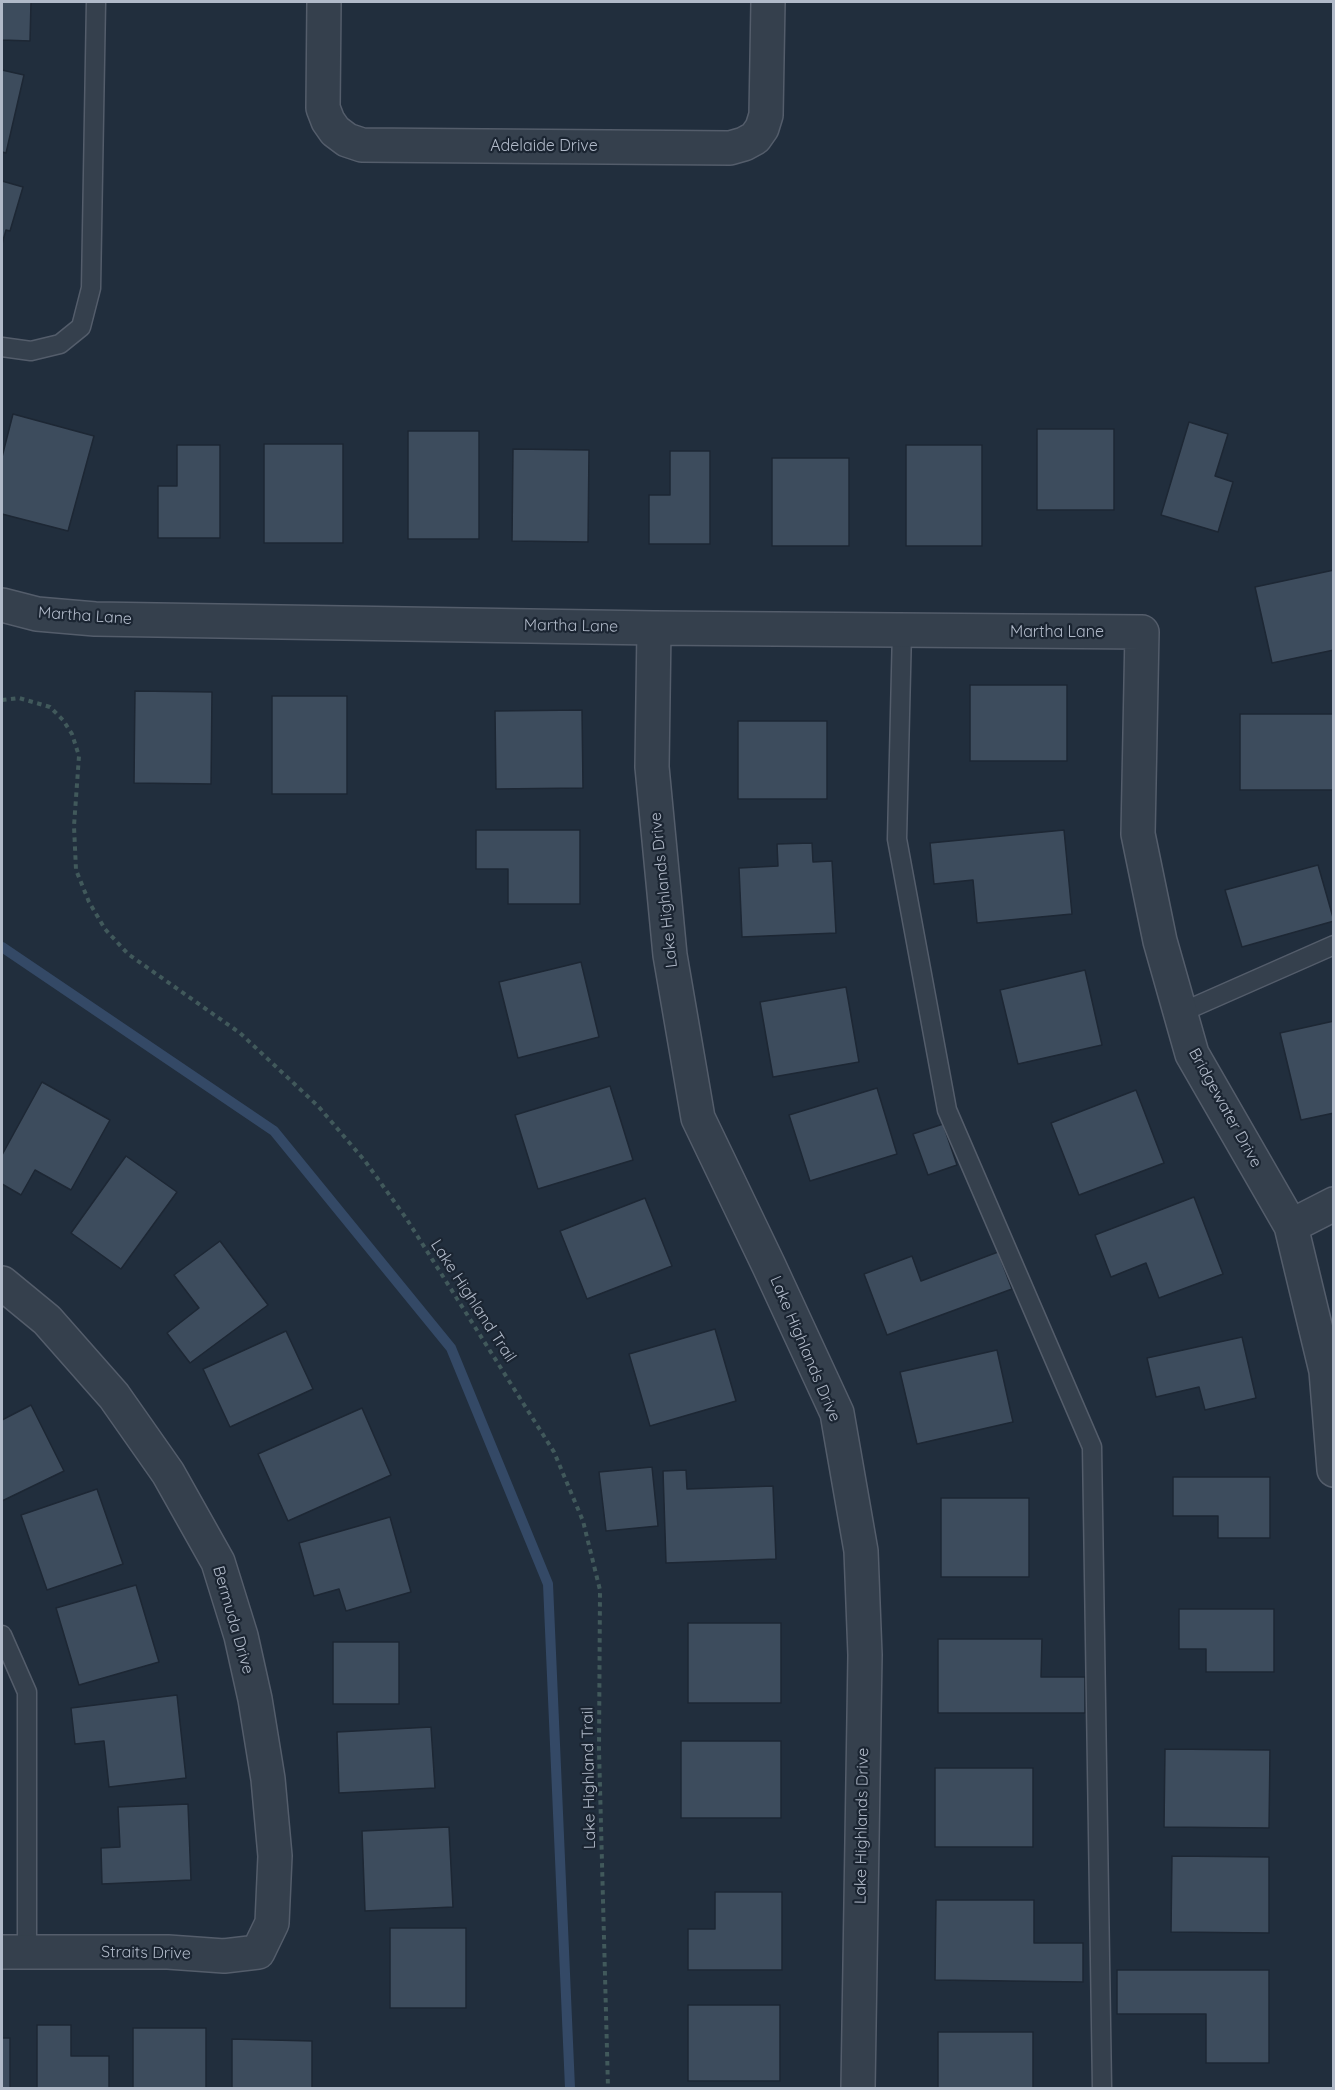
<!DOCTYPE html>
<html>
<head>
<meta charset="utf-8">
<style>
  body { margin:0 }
  #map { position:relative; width:1335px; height:2090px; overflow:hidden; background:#212e3d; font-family:Quicksand,sans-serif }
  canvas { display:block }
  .frame { position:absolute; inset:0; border:3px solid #b1bac9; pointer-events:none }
</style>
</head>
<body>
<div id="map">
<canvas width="1335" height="2090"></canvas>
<div class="frame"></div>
</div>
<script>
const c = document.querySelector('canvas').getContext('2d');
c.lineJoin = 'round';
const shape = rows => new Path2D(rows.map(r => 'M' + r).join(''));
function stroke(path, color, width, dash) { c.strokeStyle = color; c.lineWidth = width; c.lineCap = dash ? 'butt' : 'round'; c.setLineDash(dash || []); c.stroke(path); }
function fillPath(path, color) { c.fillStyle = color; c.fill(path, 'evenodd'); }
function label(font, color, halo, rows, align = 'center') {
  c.font = font + ' Quicksand,sans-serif'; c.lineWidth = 4.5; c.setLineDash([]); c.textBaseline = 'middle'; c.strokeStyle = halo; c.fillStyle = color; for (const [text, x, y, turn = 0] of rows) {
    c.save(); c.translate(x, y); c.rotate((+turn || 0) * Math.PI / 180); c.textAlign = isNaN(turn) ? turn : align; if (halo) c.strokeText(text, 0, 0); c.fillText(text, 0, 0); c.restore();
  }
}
const stream = shape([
  [2,947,274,1131,451,1348,548,1584,570,2088]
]);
const building = shape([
  [2,2,31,2,30,41,2,40,2,2],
  [2,70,24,75,6,153,2,152,2,70],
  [2,181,23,187,10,231,6,230,2,244,2,181],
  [13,414,94,436,68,531,2,514,2,457,13,414],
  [1189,422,1228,434,1215,476,1233,482,1218,532,1161,515,1189,422],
  [1037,429,1114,429,1114,510,1037,510,1037,429],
  [408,431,479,431,479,539,408,539,408,431],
  [264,444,343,444,343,543,264,543,264,444],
  [177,445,220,445,220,538,158,538,158,486,177,486,177,445],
  [906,445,982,445,982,546,906,546,906,445],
  [513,449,589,450,588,542,512,541,513,449],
  [670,451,710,451,710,544,649,544,649,495,670,495,670,451],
  [772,458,849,458,849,546,772,546,772,458],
  [1334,570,1334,650,1272,663,1255,587,1334,570],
  [970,685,1067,685,1067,761,970,761,970,685],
  [135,691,212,692,211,784,134,783,135,691],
  [272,696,347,696,347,794,272,794,272,696],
  [582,710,583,788,496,789,495,711,582,710],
  [1240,714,1334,714,1334,790,1240,790,1240,714],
  [738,721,827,721,827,799,738,799,738,721],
  [476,830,580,830,580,904,508,904,508,869,476,869,476,830],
  [1064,830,1072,914,977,923,973,880,934,884,930,843,1064,830],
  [812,843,813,862,832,861,836,933,742,937,739,868,778,866,777,844,812,843],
  [1318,865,1334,921,1242,947,1225,890,1318,865],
  [581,962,599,1037,518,1058,499,982,581,962],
  [1085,970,1102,1045,1018,1064,1000,990,1085,970],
  [846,987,859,1062,773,1077,760,1002,846,987],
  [1334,1021,1334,1113,1301,1120,1280,1033,1334,1021],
  [42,1082,110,1120,71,1190,35,1170,21,1195,2,1184,2,1155,42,1082],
  [610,1086,633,1160,538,1189,515,1115,610,1086],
  [877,1088,897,1154,810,1181,789,1115,877,1088],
  [1136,1090,1164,1163,1079,1195,1051,1123,1136,1090],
  [943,1124,957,1165,928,1175,913,1134,943,1124],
  [126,1156,177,1192,121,1269,71,1233,126,1156],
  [1194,1197,1223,1274,1159,1298,1146,1263,1111,1277,1095,1235,1194,1197],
  [645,1198,672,1266,587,1299,560,1231,645,1198],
  [220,1241,268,1305,190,1363,167,1333,199,1308,174,1275,220,1241],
  [998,1252,1012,1289,887,1335,864,1274,912,1256,921,1281,998,1252],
  [715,1329,736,1401,650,1426,629,1354,715,1329],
  [286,1331,313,1389,230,1427,203,1369,286,1331],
  [1242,1337,1256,1398,1205,1410,1199,1387,1156,1397,1147,1358,1242,1337],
  [997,1350,1013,1422,917,1444,900,1372,997,1350],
  [31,1405,64,1471,2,1501,2,1420,31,1405],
  [362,1408,391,1475,288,1521,258,1454,362,1408],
  [652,1467,658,1526,606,1531,599,1472,652,1467],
  [686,1470,687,1489,773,1486,776,1559,666,1563,663,1471,686,1470],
  [1173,1477,1270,1477,1270,1538,1218,1538,1218,1516,1173,1516,1173,1477],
  [97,1489,123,1564,47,1590,21,1515,97,1489],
  [941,1498,1029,1498,1029,1577,941,1577,941,1498],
  [390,1517,411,1592,346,1611,339,1589,314,1596,299,1543,390,1517],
  [136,1585,159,1662,79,1685,56,1608,136,1585],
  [1179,1609,1274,1609,1274,1672,1206,1672,1206,1649,1179,1649,1179,1609],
  [688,1623,781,1623,781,1703,688,1703,688,1623],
  [938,1639,1042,1639,1041,1677,1085,1677,1085,1713,938,1713,938,1639],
  [333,1642,399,1642,399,1704,333,1704,333,1642],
  [177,1695,186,1778,109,1787,104,1741,75,1744,71,1708,177,1695],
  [431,1727,435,1788,339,1793,337,1732,431,1727],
  [681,1741,781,1741,781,1818,681,1818,681,1741],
  [1165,1749,1270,1750,1269,1828,1164,1827,1165,1749],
  [935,1768,1033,1768,1033,1847,935,1847,935,1768],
  [188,1804,191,1880,102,1884,101,1848,120,1847,118,1807,188,1804],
  [449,1827,453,1907,365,1911,362,1831,449,1827],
  [1172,1856,1269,1857,1269,1933,1171,1932,1172,1856],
  [715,1892,782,1892,782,1970,688,1970,688,1929,715,1929,715,1892],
  [936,1900,1034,1900,1034,1943,1083,1943,1083,1982,935,1980,936,1900],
  [390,1928,466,1928,466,2008,390,2008,390,1928],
  [1117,1970,1269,1970,1269,2063,1206,2063,1206,2014,1117,2014,1117,1970],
  [688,2005,780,2005,780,2081,688,2081,688,2005],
  [37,2025,71,2025,71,2056,109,2056,109,2088,37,2088,37,2025],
  [133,2028,206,2028,206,2088,133,2088,133,2028],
  [938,2032,1033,2032,1033,2088,938,2088,938,2032],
  [2,2038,10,2038,10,2088,2,2088,2,2038],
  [232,2039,312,2041,312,2088,232,2088,232,2039]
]);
const path = shape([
  [2,700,19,698,50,707,63,720,72,734,79,756,74,826,76,870,89,902,105,929,128,954,240,1033,318,1106,365,1161,406,1218,554,1452,583,1521,600,1590,599,1750,608,2088]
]);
const service = shape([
  [2,347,31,351,60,344,81,327,91,288,96,2],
  [902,630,897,839,947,1110,1092,1447,1102,2088],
  [1180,1013,1334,945],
  [2,1635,27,1692,27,1952]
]);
const minor = shape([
  [324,2,323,108,328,121,335,131,347,140,362,145,730,148,744,144,755,138,762,128,766,115,768,2],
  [2,605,37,614,95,619,654,628,1142,632,1138,834,1160,941,1192,1054,1291,1226,1326,1371,1334,1470],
  [654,628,652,767,670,955,698,1118,769,1266,837,1413,861,1551,865,1655,858,2088],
  [1291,1226,1334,1204],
  [2,1283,47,1320,114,1396,168,1473,218,1562,241,1636,255,1699,268,1779,275,1856,272,1923,258,1952,224,1956,168,1952,2,1952]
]);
const streetNames = [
  ["Adelaide Drive",544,146],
  ["Martha Lane",85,616,4],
  ["Martha Lane",571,626,1],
  ["Martha Lane",1057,632],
  ["Lake Highlands Drive",664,890,-96],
  ["Bridgewater Drive",1225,1108,61],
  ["Lake Highland Trail",473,1301,57],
  ["Lake Highlands Drive",805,1349,67],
  ["Bermuda Drive",233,1620,74],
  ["Lake Highland Trail",589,1778,-91],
  ["Lake Highlands Drive",862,1826,-89],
  ["Straits Drive",146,1953,1]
];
stroke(stream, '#344966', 10);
fillPath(building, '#3d4c5d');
stroke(building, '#1d2734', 1.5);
stroke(service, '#545d6b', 21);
stroke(minor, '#545d6b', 36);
stroke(path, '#41595b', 4, [4.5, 4.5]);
stroke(service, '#35404d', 18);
stroke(minor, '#35404d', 33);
label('16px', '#b1bac9', '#1b2532', streetNames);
</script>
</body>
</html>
